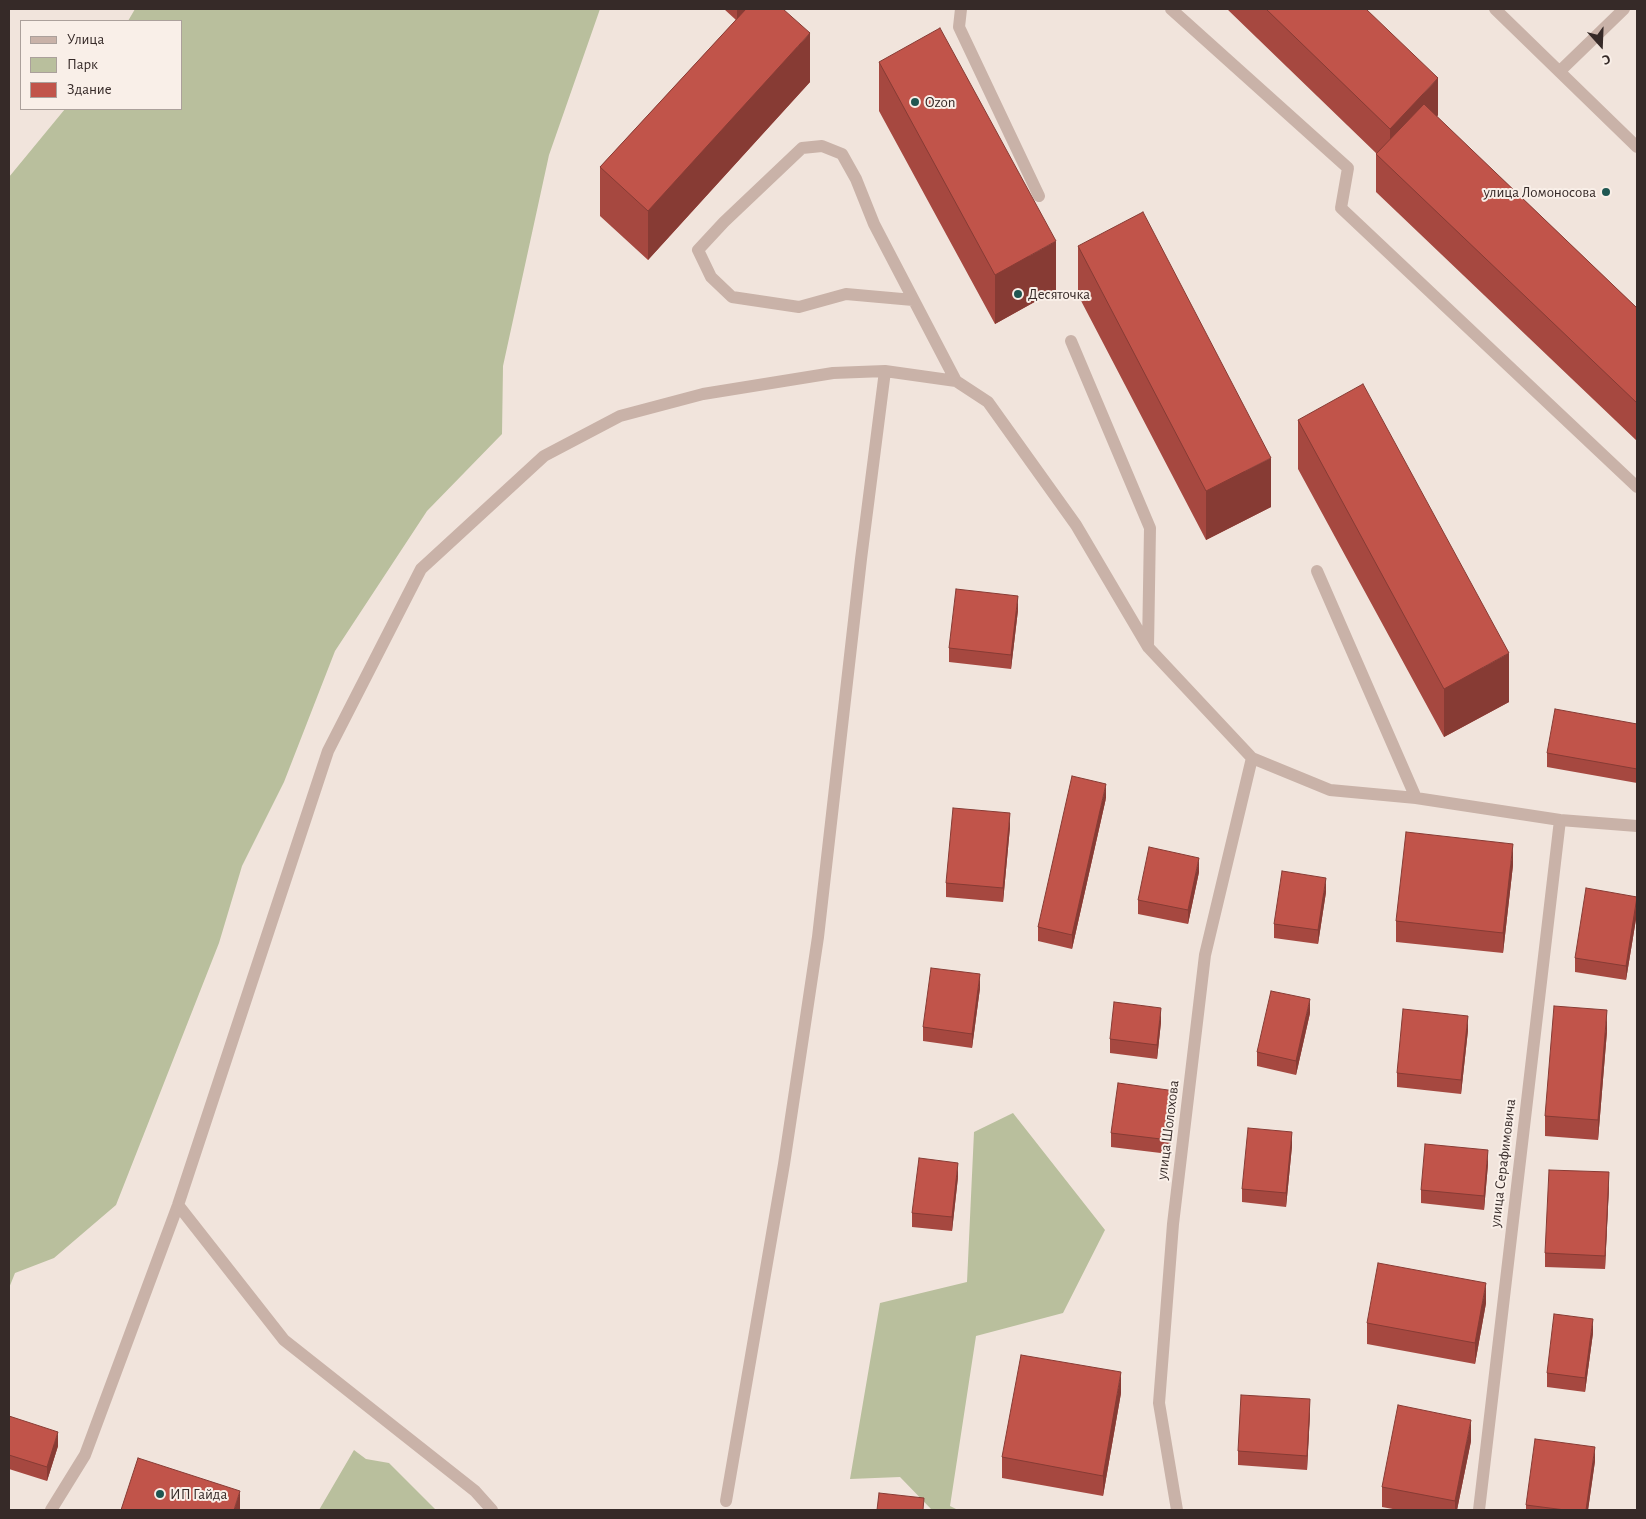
<!DOCTYPE html>
<html>
<head>
<meta charset="utf-8">
<style>
  body { margin:0 }
  #map { position:relative; width:1646px; height:1519px; overflow:hidden; background:#f1e4dc; font-family:"Alegreya Sans",sans-serif }
  canvas { display:block }
  .frame { position:absolute; inset:0; border:10px solid #362a28; pointer-events:none }
  .legend { position:absolute; left:20px; top:20px; width:162px; height:90px; box-sizing:border-box; background:#f9efe8; border:1px solid #aba09b; margin:0; padding:6px 9px; list-style:none; font-size:15px; color:#362a28 }
  .legend li { display:flex; align-items:center; gap:10px; height:25px }
  .legend b { width:25px; border:1px solid #aba09b }
  .north { position:absolute; left:1576px; top:20px; width:50px; height:50px; -webkit-text-stroke:4px #f9efe8; paint-order:stroke; rotate:160deg; font-size:14px; font-weight:700; line-height:20px; text-align:center; color:#362a28 }
  .north::after { content:''; display:block; margin:auto; width:18px; height:22px; background:#362a28; clip-path:polygon(50% 0,100% 100%,50% 72%,0 100%) }
</style>
</head>
<body>
<div id="map">
<canvas width="1646" height="1519"></canvas>
<div class="frame"></div>
<ul class="legend">
<li><b style="height:6px;background:#c9b2a8"></b>Улица</li>
<li><b style="height:14px;background:#b9bf9d"></b>Парк</li>
<li><b style="height:14px;background:#c1544a"></b>Здание</li>
</ul>
<div class="north">С</div>
</div>
<script>
const c = document.querySelector('canvas').getContext('2d');
c.lineJoin = 'round';
function fillPath(path, color) { c.fillStyle = color; c.fill(path, 'evenodd'); }
const shape = rows => new Path2D(rows.map(r => 'M' + r).join(''));
function stroke(path, color, width, dash) { c.strokeStyle = color; c.lineWidth = width; c.lineCap = dash ? 'butt' : 'round'; c.setLineDash(dash || []); c.stroke(path); }
function label(font, color, halo, rows, align = 'center') {
  c.font = font + ' "Alegreya Sans",sans-serif'; c.lineWidth = 4; c.setLineDash([]); c.textBaseline = 'middle'; c.strokeStyle = halo; c.fillStyle = color; for (const [text, x, y, turn = 0] of rows) {
    c.save(); c.translate(x, y); c.rotate((+turn || 0) * Math.PI / 180); c.textAlign = isNaN(turn) ? turn : align; if (halo) c.strokeText(text, 0, 0); c.fillText(text, 0, 0); c.restore();
  }
}
const green = shape([
  [135,9,600,9,549,155,503,366,502,434,427,511,335,651,284,782,242,866,219,943,116,1205,54,1258,15,1273,9,1288,9,177,65,109,181,109,181,21,128,21],
  [1013,1113,1105,1230,1063,1313,976,1336,950,1506,958,1510,932,1510,900,1477,850,1479,880,1303,967,1282,974,1132],
  [354,1450,366,1459,389,1463,436,1510,319,1510]
]);
const minor = shape([
  [961,9,959,27,1039,196],
  [1171,9,1348,168,1341,208,1637,487],
  [1495,9,1637,147],
  [1560,71,1624,9],
  [913,300,846,294,799,307,732,297,711,277,698,250,724,222,802,148,822,146,842,154,856,179,874,224,956,381],
  [1071,341,1150,528,1148,647],
  [1317,571,1416,798],
  [178,1205,284,1340,475,1491,492,1510],
  [726,1501,784,1164,818,937,861,559,885,371],
  [51,1510,85,1455,178,1205,328,751,421,569,544,456,620,416,703,394,833,373,885,371,956,381,988,402,1076,525,1148,647,1252,758,1330,790,1416,798,1560,820,1637,826],
  [1177,1510,1159,1403,1173,1224,1205,955,1252,758],
  [1479,1510,1560,820]
]);
const wall = shape([
  [724,9,783,9,810,82,648,260,600,216,600,167,736,20],
  [1227,9,1366,9,1438,115,1437,117,1637,308,1637,441,1376,192,1376,154,1377,154],
  [879,62,1056,290,995,324,879,111],
  [1078,246,1271,507,1206,540,1078,295],
  [1298,420,1509,702,1444,737,1298,469],
  [1018,610,1011,669,949,662,949,648],
  [1637,724,1637,783,1547,767,1547,753],
  [1106,798,1072,949,1038,941,1038,927],
  [1010,827,1003,902,946,897,946,883],
  [1513,865,1503,953,1396,942,1396,921],
  [1199,872,1188,924,1138,914,1138,900],
  [1326,892,1318,944,1274,938,1274,924],
  [1637,897,1637,913,1626,980,1575,972,1575,958],
  [980,988,972,1048,923,1041,923,1027],
  [1310,1013,1296,1075,1257,1066,1257,1052],
  [1161,1022,1157,1059,1110,1053,1110,1039],
  [1468,1030,1461,1094,1397,1087,1397,1073],
  [1607,1031,1598,1140,1545,1136,1545,1116],
  [1175,1105,1169,1154,1111,1147,1111,1133],
  [1292,1146,1286,1207,1242,1202,1242,1189],
  [1488,1164,1484,1210,1421,1203,1421,1190],
  [958,1177,952,1231,912,1227,912,1213],
  [1609,1186,1605,1269,1545,1267,1545,1253],
  [1486,1303,1475,1364,1367,1344,1367,1323],
  [1593,1333,1585,1392,1547,1387,1547,1373],
  [1121,1393,1103,1496,1002,1478,1002,1457],
  [1310,1413,1307,1470,1238,1465,1238,1451],
  [9,1418,58,1446,47,1481,9,1469],
  [1471,1441,1457,1510,1398,1510,1382,1507,1382,1487],
  [1595,1461,1588,1510,1526,1510,1526,1505]
]);
const shadedWall = shape([
  [737,9,747,9,737,21],
  [810,33,810,82,648,260,648,211],
  [1438,78,1438,115,1390,166,1390,129],
  [1056,241,1056,290,995,324,995,275],
  [1271,458,1271,507,1206,540,1206,491],
  [1018,596,1018,610,1011,669,1011,655],
  [1509,653,1509,702,1444,737,1444,689],
  [1106,784,1106,798,1072,949,1072,935],
  [1010,813,1010,827,1003,902,1003,888],
  [1513,844,1513,865,1503,953,1503,933],
  [1199,858,1199,872,1188,924,1188,910],
  [1326,878,1326,892,1318,944,1318,930],
  [1637,900,1637,913,1626,980,1626,966],
  [980,974,980,988,972,1048,972,1034],
  [1310,999,1310,1013,1296,1075,1296,1061],
  [1161,1008,1161,1022,1157,1059,1157,1045],
  [1607,1010,1607,1031,1598,1140,1598,1120],
  [1468,1016,1468,1030,1461,1094,1461,1080],
  [1175,1091,1175,1105,1169,1154,1169,1140],
  [1292,1132,1292,1146,1286,1207,1286,1193],
  [1488,1150,1488,1164,1484,1210,1484,1196],
  [958,1163,958,1177,952,1231,952,1217],
  [1609,1172,1609,1186,1605,1269,1605,1256],
  [1486,1283,1486,1303,1475,1364,1475,1343],
  [1593,1319,1593,1333,1585,1392,1585,1378],
  [1121,1372,1121,1393,1103,1496,1103,1476],
  [1310,1399,1310,1413,1307,1470,1307,1456],
  [1471,1420,1471,1441,1457,1510,1455,1510,1455,1501],
  [58,1432,58,1446,47,1481,47,1467],
  [1595,1447,1595,1461,1588,1510,1586,1510],
  [240,1491,240,1510,234,1510]
]);
const building = shape([
  [746,9,783,9,810,33,648,211,600,167,746,9],
  [1266,9,1366,9,1438,78,1390,129,1266,9],
  [940,28,1056,241,995,275,879,62,940,28],
  [1424,104,1637,308,1637,403,1376,154,1424,104],
  [1143,212,1271,458,1206,491,1078,246,1143,212],
  [1363,384,1509,653,1444,689,1298,420,1363,384],
  [956,589,1018,596,1011,655,949,648,956,589],
  [1555,709,1637,724,1637,769,1547,753,1555,709],
  [1072,776,1106,784,1072,935,1038,927,1072,776],
  [953,808,1010,813,1003,888,946,883,953,808],
  [1406,832,1513,844,1503,933,1396,921,1406,832],
  [1149,847,1199,858,1188,910,1138,900,1149,847],
  [1282,871,1326,878,1318,930,1274,924,1282,871],
  [1586,888,1637,897,1626,966,1575,958,1586,888],
  [931,968,980,974,972,1034,923,1027,931,968],
  [1271,991,1310,999,1296,1061,1257,1052,1271,991],
  [1114,1002,1161,1008,1157,1045,1110,1039,1114,1002],
  [1554,1006,1607,1010,1598,1120,1545,1116,1554,1006],
  [1403,1009,1468,1016,1461,1080,1397,1073,1403,1009],
  [1118,1083,1175,1091,1169,1140,1111,1133,1118,1083],
  [1248,1128,1292,1132,1286,1193,1242,1189,1248,1128],
  [1425,1144,1488,1150,1484,1196,1421,1190,1425,1144],
  [919,1158,958,1163,952,1217,912,1213,919,1158],
  [1549,1170,1609,1172,1605,1256,1545,1253,1549,1170],
  [1378,1263,1486,1283,1475,1343,1367,1323,1378,1263],
  [1554,1314,1593,1319,1585,1378,1547,1373,1554,1314],
  [1021,1355,1121,1372,1103,1476,1002,1457,1021,1355],
  [1241,1395,1310,1399,1307,1456,1238,1451,1241,1395],
  [1398,1405,1471,1420,1455,1501,1382,1487,1398,1405],
  [9,1416,58,1432,47,1467,9,1455,9,1416],
  [1535,1439,1595,1447,1586,1510,1565,1510,1526,1505,1535,1439],
  [138,1458,240,1491,234,1510,121,1510,138,1458],
  [879,1493,924,1498,923,1510,877,1510,879,1493]
]);
const markers = [
  [915,102,5,"#1f5651"],
  [1606,192,5,"#1f5651"],
  [1018,294,5,"#1f5651"],
  [160,1494,5,"#1f5651"]
];
const poiNames = [
  ["Ozon",925,102],
  ["улица Ломоносова",1596,192,"right"],
  ["Десяточка",1028,294],
  ["ИП Гайда",170,1494]
];
const streetNames = [
  ["улица Шолохова",1168,1130,-83],
  ["улица Серафимовича",1503,1163,-83]
];
fillPath(green, '#b9bf9d');
stroke(minor, '#c9b2a8', 12);
fillPath(wall, '#a64840');
fillPath(shadedWall, '#873b34');
fillPath(building, '#c1544a');
stroke(building, '#873b34', 1);
for (const [x, y, r, color] of markers) { const dot = new Path2D(); dot.arc(x, y, r, 0, 2 * Math.PI); c.fillStyle = color; c.fill(dot); stroke(dot, '#f9efe8', 2); }
label('15px', '#362a28', '#f9efe8', poiNames, 'left');
label('15px', '#362a28', '#f9efe8', streetNames);
</script>
</body>
</html>
